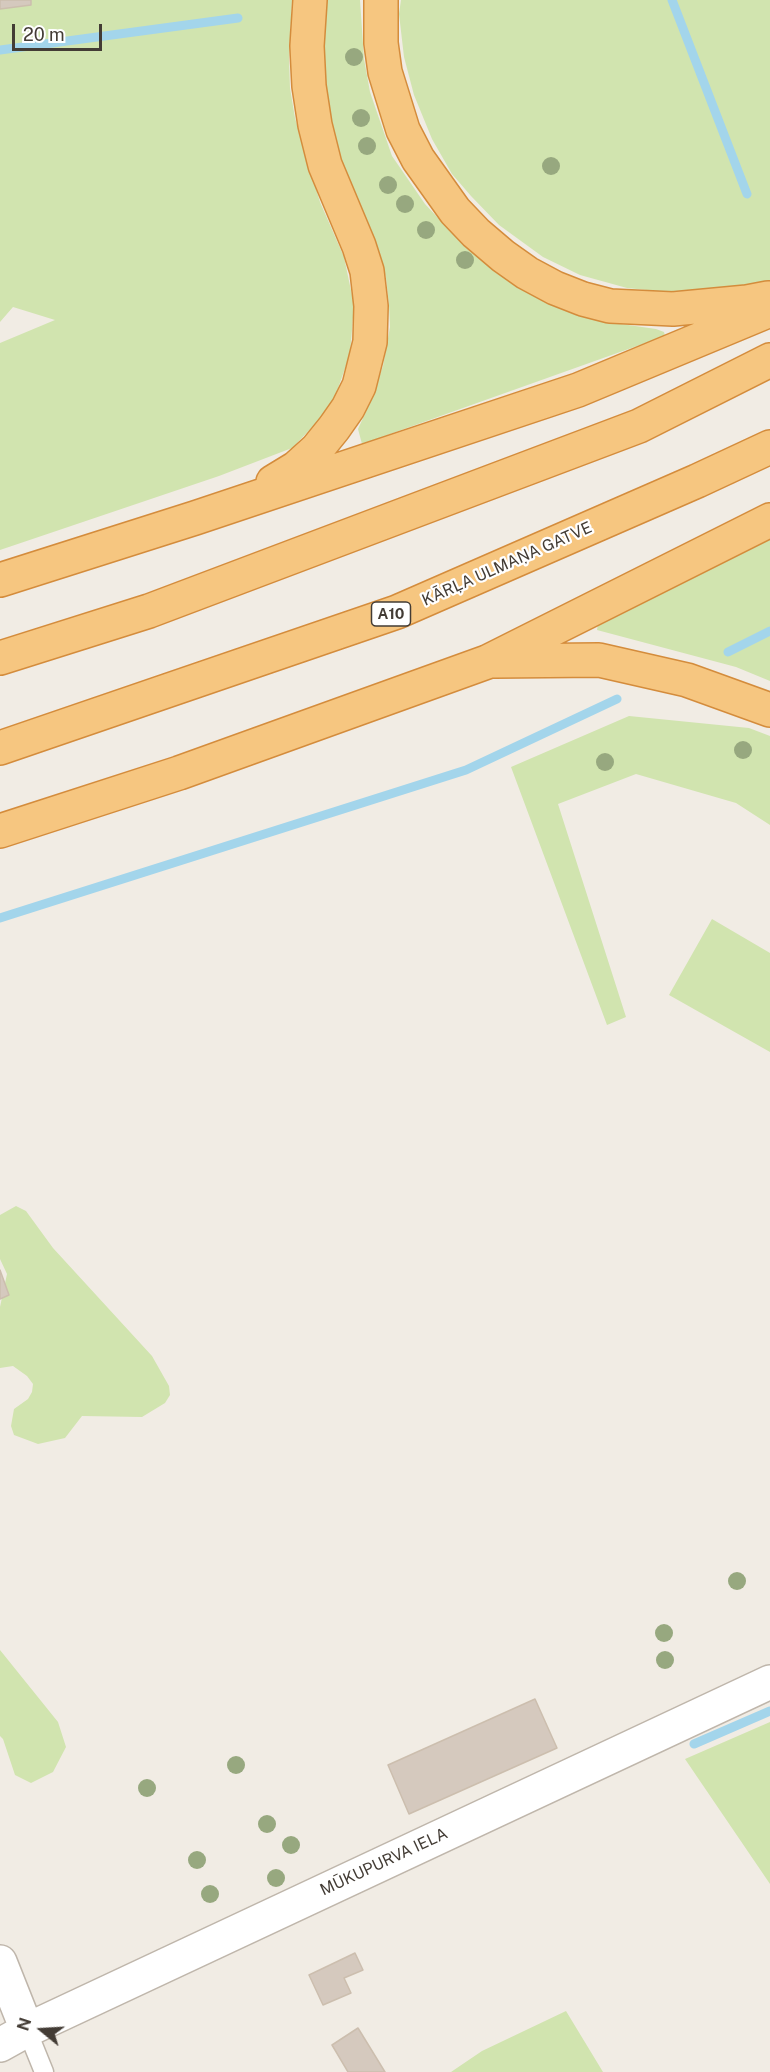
<!DOCTYPE html>
<html>
<head>
<meta charset="utf-8">
<style>
  body { margin:0 }
  #map { position:relative; width:770px; height:2072px; overflow:hidden; background:#f1ece4; font-family:"Public Sans",sans-serif }
  canvas { display:block }
  .north { position:absolute; left:12px; top:2000px; width:60px; height:60px; -webkit-text-stroke:4px #fff; paint-order:stroke; rotate:288deg; font-size:16px; font-weight:700; line-height:24px; text-align:center; color:#433c35 }
  .north::after { content:''; display:block; margin:auto; width:21px; height:27px; background:#433c35; clip-path:polygon(50% 0,100% 100%,50% 72%,0 100%) }
  .scale { position:absolute; left:12px; top:24px; width:90px; height:27px; box-sizing:border-box; border:3px solid #433c35; border-top:0; padding-left:8px; font-size:18px; line-height:21px; white-space:nowrap; color:#433c35; -webkit-text-stroke:4px #fff; paint-order:stroke }
</style>
</head>
<body>
<div id="map">
<canvas width="770" height="2072"></canvas>
<div class="north">N</div>
<div class="scale">20 m</div>
</div>
<script>
const c = document.querySelector('canvas').getContext('2d');
c.lineJoin = 'round';
function fillPath(path, color) { c.fillStyle = color; c.fill(path, 'evenodd'); }
const shape = rows => new Path2D(rows.map(r => 'M' + r).join(''));
function stroke(path, color, width, dash) { c.strokeStyle = color; c.lineWidth = width; c.lineCap = dash ? 'butt' : 'round'; c.setLineDash(dash || []); c.stroke(path); }
function label(font, color, halo, rows, align = 'center') {
  c.font = font + ' "Public Sans",sans-serif'; c.lineWidth = 4.5; c.setLineDash([]); c.textBaseline = 'middle'; c.strokeStyle = halo; c.fillStyle = color; for (const [text, x, y, turn = 0] of rows) {
    c.save(); c.translate(x, y); c.rotate((+turn || 0) * Math.PI / 180); c.textAlign = isNaN(turn) ? turn : align; if (halo) c.strokeText(text, 0, 0); c.fillText(text, 0, 0); c.restore();
  }
}
const green = shape([
  [0,0,292,0,289,59,290,88,295,118,320,202,344,257,354,305,350,354,335,397,322,417,292,448,219,476,0,550,0,343,55,320,13,307,0,322],
  [325,0,360,0,364,59,370,92,392,156,425,204,466,248,519,287,581,315,621,324,656,329,664,332,665,336,362,444,358,429,369,405,383,366,390,327,389,305,386,278,380,255,337,153,329,116,323,76],
  [401,0,770,0,770,283,716,292,666,292,627,288,580,275,543,257,499,225,471,196,452,174,432,139,414,95,404,57,399,14],
  [770,537,770,681,736,667,597,630,598,624],
  [629,716,749,728,770,736,770,825,736,803,636,774,558,804,626,1017,607,1025,511,767],
  [712,919,770,953,770,1052,669,995],
  [16,1206,26,1211,53,1248,152,1356,169,1386,170,1395,165,1403,142,1417,82,1416,65,1438,38,1444,14,1435,11,1426,14,1409,28,1399,32,1392,33,1384,27,1376,13,1366,0,1368,0,1307,7,1274,0,1259,0,1215],
  [0,1650,58,1722,66,1747,53,1772,31,1783,15,1775,3,1739,0,1736],
  [770,1722,770,1884,685,1759],
  [566,2011,603,2072,451,2072,482,2051]
]);
const stream = shape([
  [672,0,747,194],
  [0,50,238,18],
  [728,652,770,631],
  [0,918,466,770,617,699],
  [694,1744,770,1711]
]);
const building = shape([
  [0,0,31,0,31,5,0,9,0,0],
  [0,1270,9,1295,0,1299,0,1270],
  [535,1699,557,1748,409,1814,388,1765,535,1699],
  [355,1953,363,1970,344,1978,351,1993,323,2005,309,1975,355,1953],
  [358,2028,385,2072,348,2072,332,2045,358,2028]
]);
const service = shape([
  [27,2030,44,2072]
]);
const minor = shape([
  [0,1962,27,2030],
  [0,2045,27,2030,770,1682]
]);
const trunk = shape([
  [381,0,381,43,385,72,403,130,418,159,455,211,476,233,503,256,527,273,555,288,583,299,610,306,673,309,747,302,768,298],
  [273,482,296,468,317,449,334,428,348,408,359,386,370,342,371,306,367,271,359,246,325,165,315,125,309,86,307,46,310,0],
  [0,580,195,518,578,390,770,310],
  [0,658,149,611,639,426,770,360],
  [495,661,599,660,687,680,770,710],
  [0,748,397,612,697,481,770,447],
  [0,831,179,773,487,662,770,520]
]);
const trees = [
  [354,57],
  [361,118],
  [367,146],
  [551,166],
  [388,185],
  [405,204],
  [426,230],
  [465,260],
  [743,750],
  [605,762],
  [737,1581],
  [664,1633],
  [665,1660],
  [236,1765],
  [147,1788],
  [267,1824],
  [291,1845],
  [197,1860],
  [276,1878],
  [210,1894]
];
const shields = [
  [391,614,39]
];
const shieldNames = [
  ["A10",391,614]
];
const streetNames = [
  ["KĀRĻA ULMAŅA GATVE",507,564,-24],
  ["MŪKUPURVA IELA",384,1862,-25]
];
fillPath(green, '#d1e4af');
stroke(stream, '#a3d5eb', 9);
fillPath(building, '#d5c9be');
stroke(building, '#ccbeae', 1.5);
stroke(service, '#bfb6ab', 21);
stroke(minor, '#bfb6ab', 36);
stroke(trunk, '#d48c3c', 36);
stroke(service, '#fff', 18);
stroke(minor, '#fff', 33);
stroke(trunk, '#f6c680', 33);
c.fillStyle = '#97a87f';
for (const [x, y] of trees) { c.beginPath(); c.arc(x, y, 9, 0, 2 * Math.PI); c.fill(); }
for (const [x, y, w] of shields) { const box = new Path2D(); box.roundRect(x - w / 2, y - 12, w, 24, 4.5); c.fillStyle = '#fff'; c.fill(box); stroke(box, '#433c35', 1.5); }
label('bold 15px', '#433c35', null, shieldNames);
label('16px', '#433c35', '#fff', streetNames);
</script>
</body>
</html>
